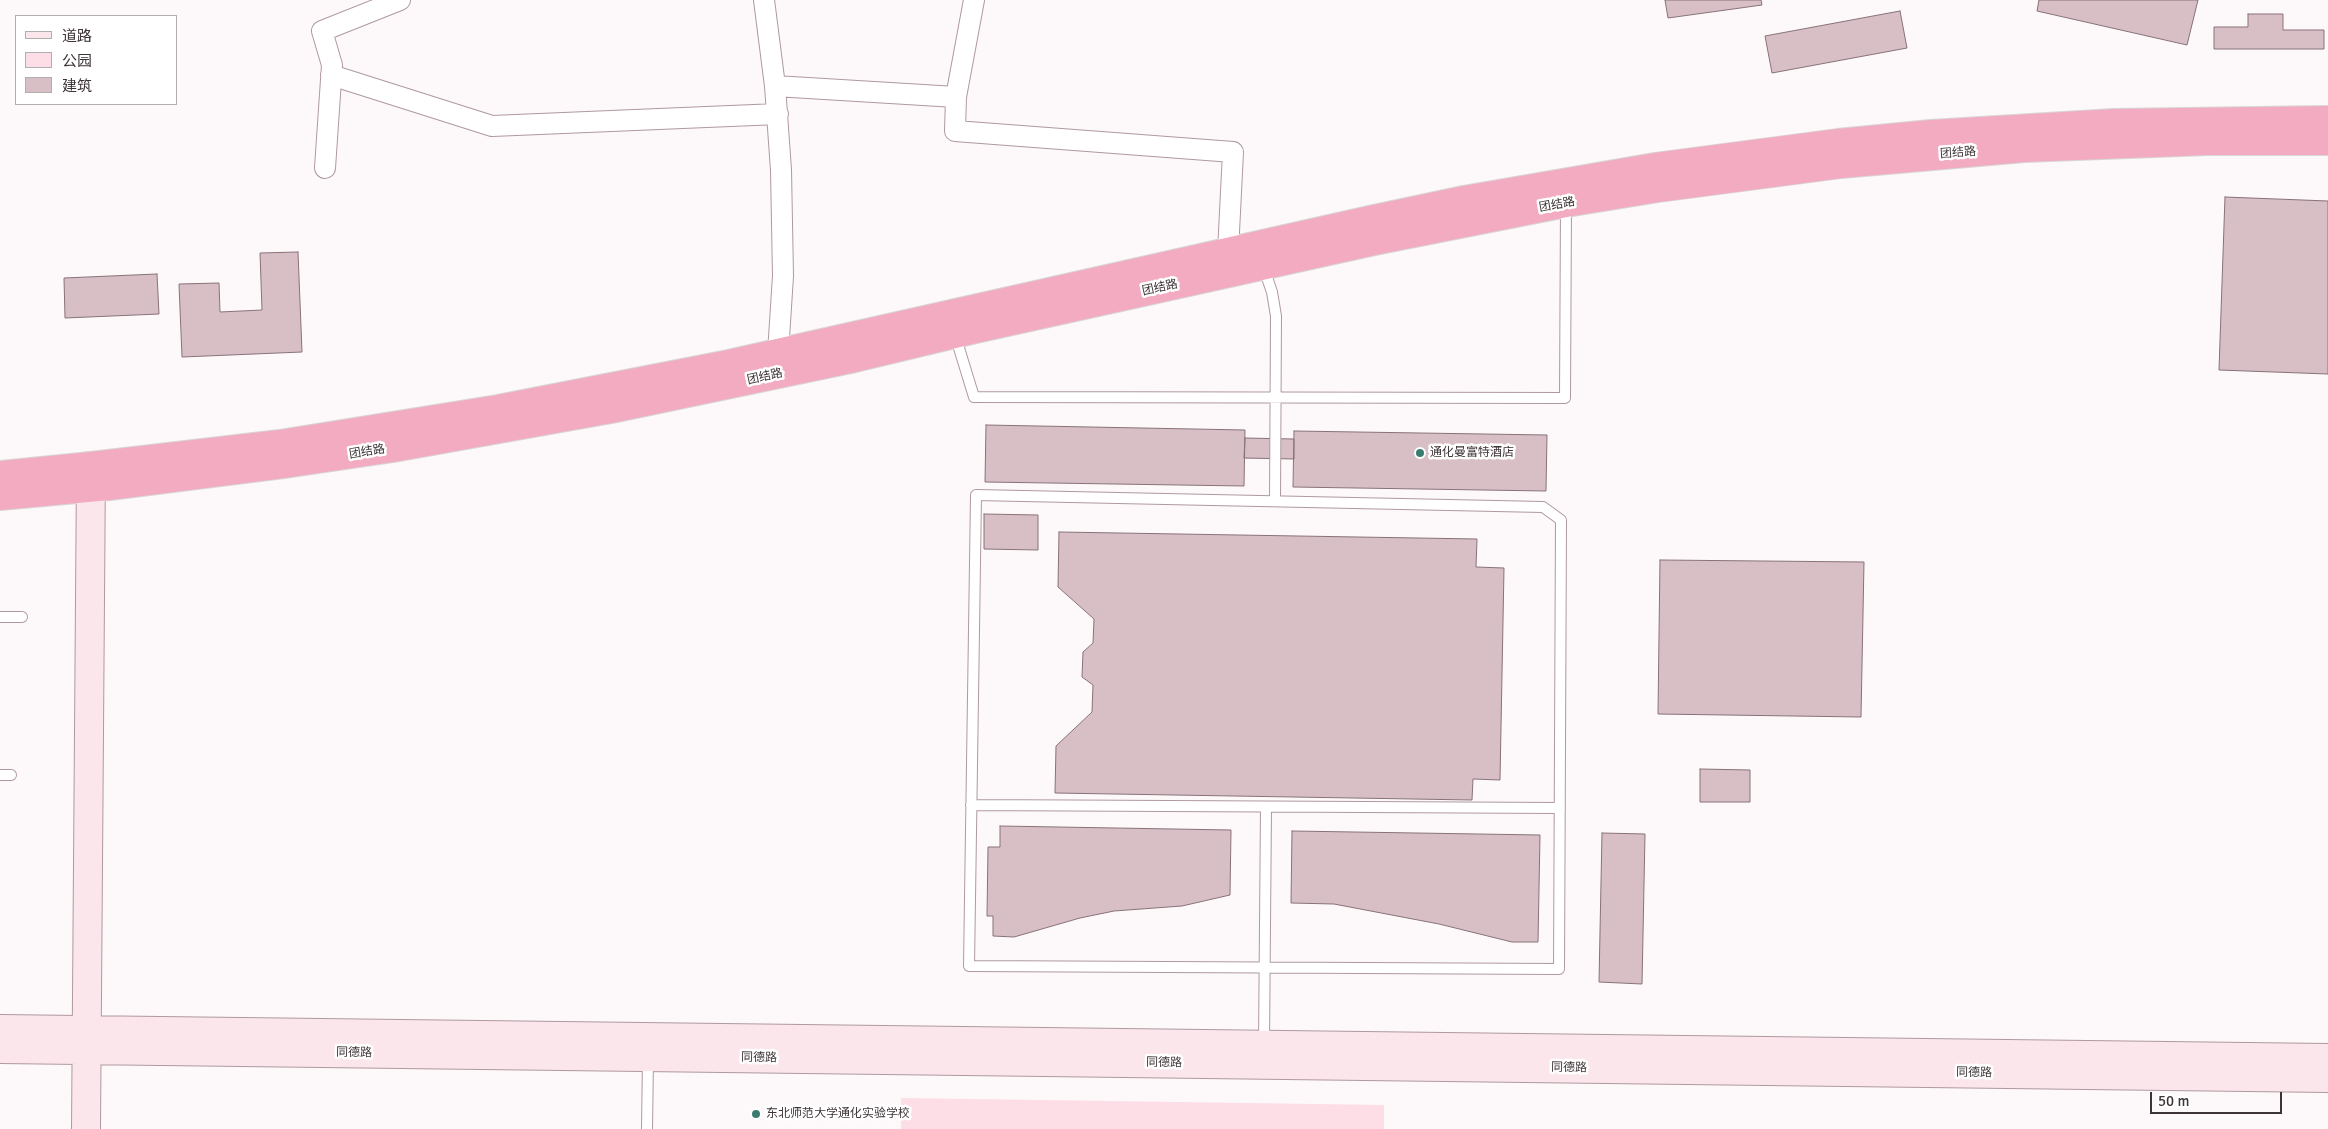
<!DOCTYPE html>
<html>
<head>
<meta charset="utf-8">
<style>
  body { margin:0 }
  #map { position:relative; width:2328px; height:1129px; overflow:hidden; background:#fdf8f9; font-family:Signika,"Noto Sans SC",sans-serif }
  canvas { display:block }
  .legend { position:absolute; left:15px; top:15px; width:162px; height:90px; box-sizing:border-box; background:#fff; border:1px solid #b1aeaf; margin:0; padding:6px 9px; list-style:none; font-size:15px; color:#3d3436 }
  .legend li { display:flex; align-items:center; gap:10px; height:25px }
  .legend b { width:25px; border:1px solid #b1aeaf }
  .scale { position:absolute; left:2150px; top:1092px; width:132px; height:22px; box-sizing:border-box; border:2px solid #3d3436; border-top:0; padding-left:6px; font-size:15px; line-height:18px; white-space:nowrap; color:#3d3436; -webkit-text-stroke:4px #fff; paint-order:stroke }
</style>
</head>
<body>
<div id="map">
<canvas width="2328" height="1129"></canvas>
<ul class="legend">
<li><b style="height:6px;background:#fbe6ec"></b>道路</li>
<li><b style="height:14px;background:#fddde6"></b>公园</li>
<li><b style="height:14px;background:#d7bfc5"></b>建筑</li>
</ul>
<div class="scale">50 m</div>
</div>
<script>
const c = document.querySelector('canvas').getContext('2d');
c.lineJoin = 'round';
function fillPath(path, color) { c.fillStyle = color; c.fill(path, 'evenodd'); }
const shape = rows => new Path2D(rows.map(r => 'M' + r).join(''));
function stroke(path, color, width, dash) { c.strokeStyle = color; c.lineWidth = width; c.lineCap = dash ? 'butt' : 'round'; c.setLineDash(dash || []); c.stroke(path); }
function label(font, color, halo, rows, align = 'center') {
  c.font = font + ' Signika,"Noto Sans SC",sans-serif'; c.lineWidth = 5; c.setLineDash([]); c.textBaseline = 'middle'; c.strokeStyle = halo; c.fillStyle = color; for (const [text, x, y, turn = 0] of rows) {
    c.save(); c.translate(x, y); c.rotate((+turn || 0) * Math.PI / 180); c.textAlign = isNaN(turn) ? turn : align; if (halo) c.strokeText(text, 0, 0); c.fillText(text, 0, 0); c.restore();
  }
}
const green = shape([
  [901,1098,1384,1105,1384,1129,901,1129]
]);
const building = shape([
  [1665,0,1761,0,1762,5,1668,18,1665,0],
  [2039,0,2198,0,2187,45,2037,11,2039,0],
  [1900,11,1907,48,1772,73,1765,36,1900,11],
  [2248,14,2283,14,2283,30,2324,30,2324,49,2214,49,2214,27,2248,27,2248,14],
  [2225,197,2328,201,2328,374,2219,370,2225,197],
  [298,252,302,352,182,357,179,284,219,283,220,312,262,310,260,253,298,252],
  [157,274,159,314,65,318,64,278,157,274],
  [986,425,1245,430,1244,486,985,482,986,425],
  [1294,431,1547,435,1546,491,1293,487,1294,431],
  [1245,438,1294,439,1294,459,1244,458,1245,438],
  [984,514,1038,515,1038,550,984,549,984,514],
  [1059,532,1477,539,1476,567,1504,568,1500,780,1473,779,1472,800,1055,793,1056,746,1092,712,1093,685,1082,677,1083,652,1093,643,1094,619,1058,587,1059,532],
  [1660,560,1864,562,1861,717,1658,714,1660,560],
  [1700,769,1750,770,1750,802,1700,802,1700,769],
  [1000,826,1231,830,1230,895,1182,906,1114,911,1080,918,1014,937,993,936,993,916,987,916,988,847,1000,847,1000,826],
  [1292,831,1540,835,1538,942,1512,942,1439,924,1334,904,1291,903,1292,831],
  [1602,833,1645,834,1642,984,1599,982,1602,833]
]);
const lane = shape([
  [1263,266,1272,292,1276,316,1275,501],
  [955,335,974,397,1565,398,1566,204],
  [976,495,1543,507,1561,520,1559,969,969,966,976,495],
  [0,617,22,617],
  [0,775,11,775],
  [971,805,1560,808],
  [1264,1043,1266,807],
  [647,1129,648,1058]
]);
const street = shape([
  [764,0,775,86,781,170,783,276,778,353],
  [974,0,956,97,955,131,1233,152,1228,252],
  [331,75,492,126,778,114],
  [775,86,956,97],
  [325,168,332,65,322,31,400,0]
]);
const secondary = shape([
  [0,1029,2328,1058],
  [0,1049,2328,1078],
  [86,1129,91,466]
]);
const highway = shape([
  [0,475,91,466,280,444,498,409,729,364,1370,220,1464,200,1655,167,1838,143,1931,134,2114,123,2328,120],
  [0,496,109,486,283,464,393,448,611,409,855,358,976,329,1374,241,1566,203,1658,188,1841,164,2024,148,2207,141,2328,141]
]);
const markers = [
  [1420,453,5,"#3a7d70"],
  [756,1114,5,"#3a7d70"]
];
const streetNames = [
  ["团结路",1958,153,-4],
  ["团结路",1557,205,-10],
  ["团结路",1160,288,-12],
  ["团结路",765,377,-12],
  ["团结路",367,452,-9],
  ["同德路",354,1053,1],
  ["同德路",759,1058,1],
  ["同德路",1164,1063,1],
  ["同德路",1569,1068,1],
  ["同德路",1974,1073,1]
];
const poiNames = [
  ["通化曼富特酒店",1430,453],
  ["东北师范大学通化实验学校",766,1114]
];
fillPath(green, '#fddde6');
fillPath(building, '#d7bfc5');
stroke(building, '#887279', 1);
stroke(lane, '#af999f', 12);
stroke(street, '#af999f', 22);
stroke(secondary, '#af999f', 30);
stroke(highway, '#d8d6d7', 30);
stroke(lane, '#fff', 10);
stroke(street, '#fff', 20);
stroke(secondary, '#fbe6ec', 28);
stroke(highway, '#f2abc1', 28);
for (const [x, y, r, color] of markers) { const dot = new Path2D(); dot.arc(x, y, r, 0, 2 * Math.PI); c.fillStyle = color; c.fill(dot); stroke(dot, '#fff', 2); }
label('12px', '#3d3436', '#fff', streetNames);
label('12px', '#3d3436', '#fff', poiNames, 'left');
</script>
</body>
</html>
